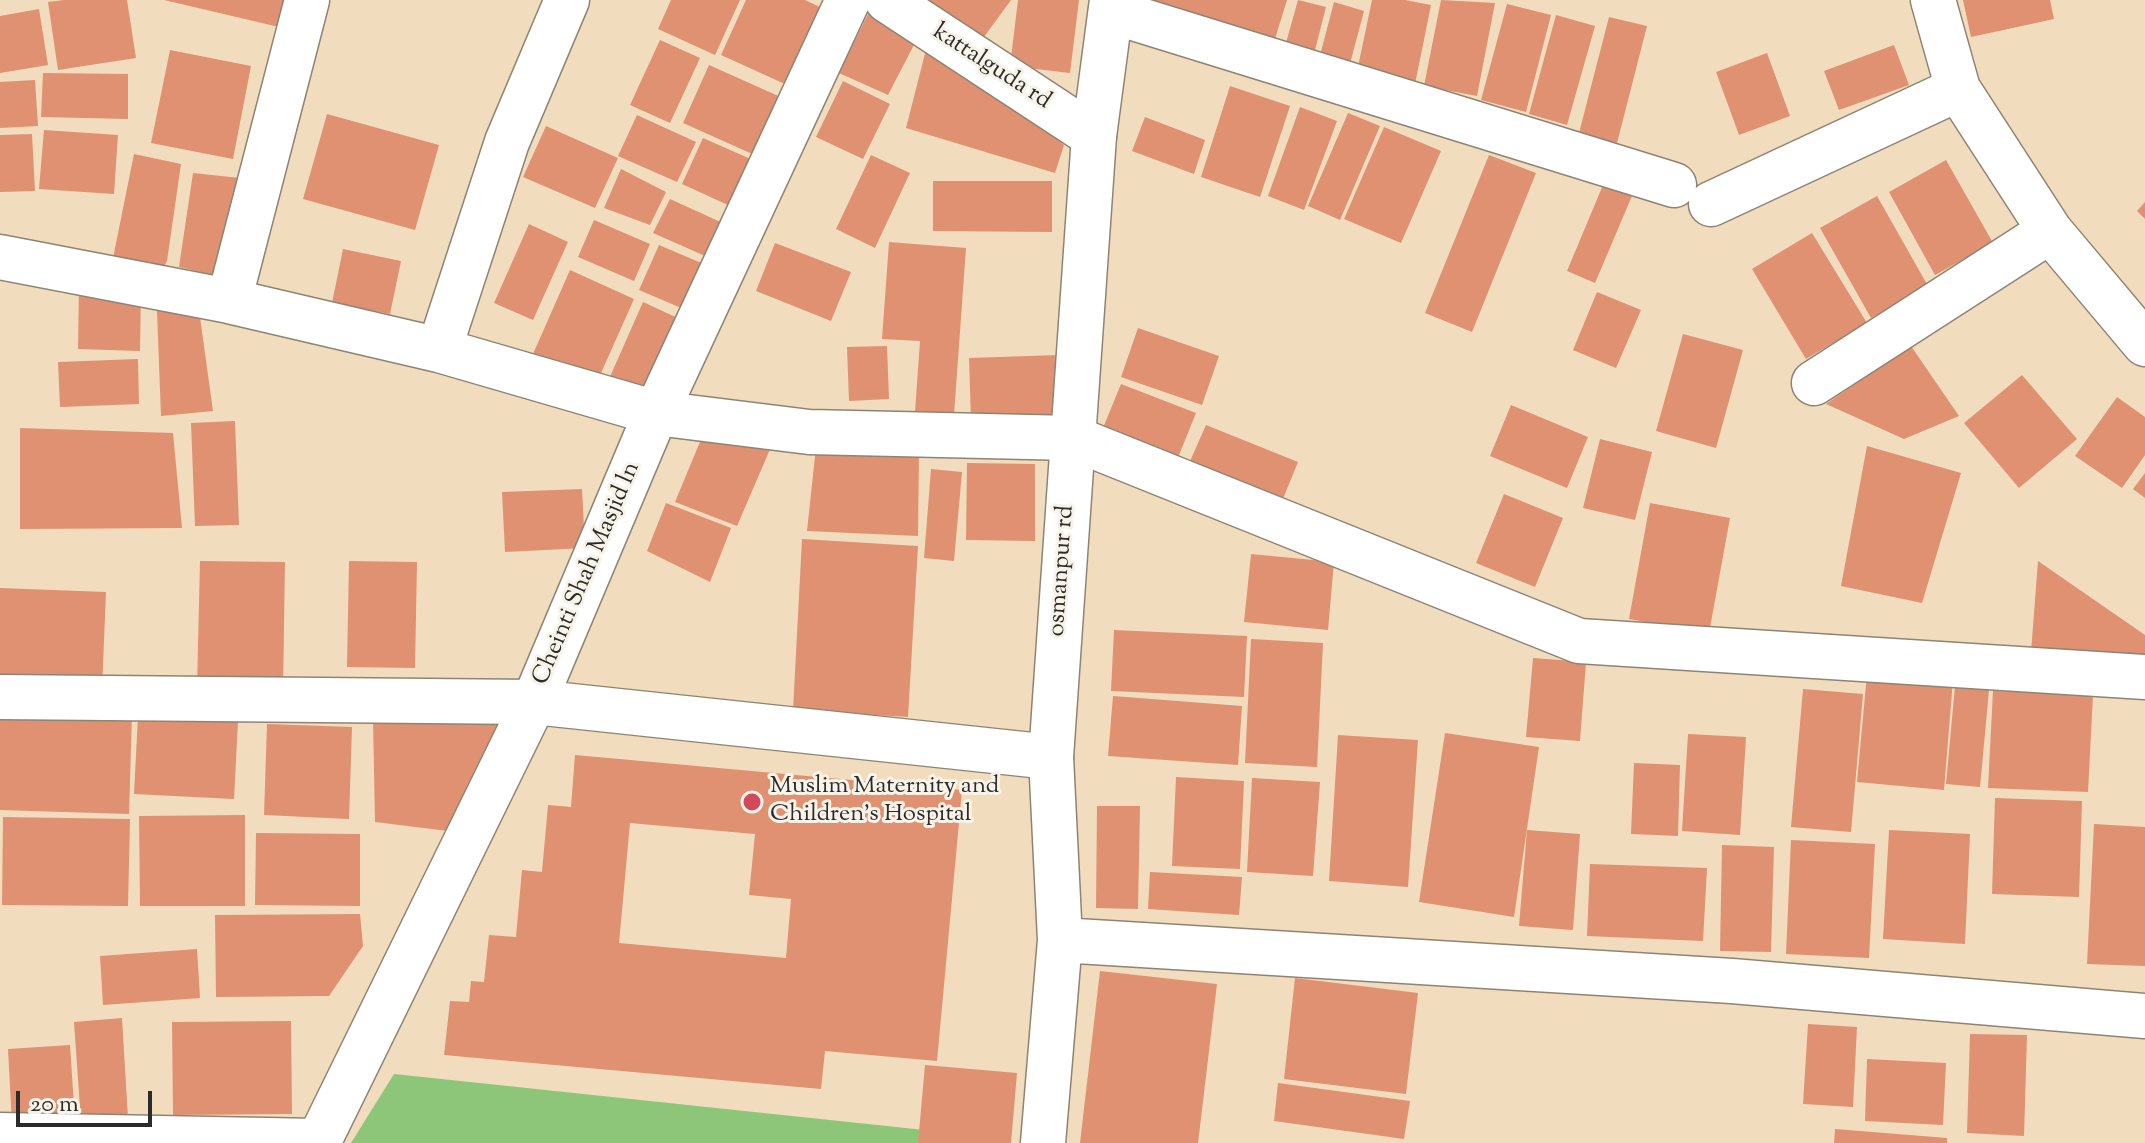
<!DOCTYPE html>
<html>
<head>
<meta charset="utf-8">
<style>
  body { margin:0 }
  #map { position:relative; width:2145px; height:1143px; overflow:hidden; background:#f1ddbd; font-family:"Sorts Mill Goudy",serif }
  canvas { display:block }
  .scale { position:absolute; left:16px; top:1091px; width:136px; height:36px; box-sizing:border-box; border:4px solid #2b2b2b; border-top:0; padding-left:10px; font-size:24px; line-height:28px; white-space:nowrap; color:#2b2b2b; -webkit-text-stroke:6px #f7f3e8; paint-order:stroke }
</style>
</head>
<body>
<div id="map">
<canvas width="2145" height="1143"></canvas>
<div class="scale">20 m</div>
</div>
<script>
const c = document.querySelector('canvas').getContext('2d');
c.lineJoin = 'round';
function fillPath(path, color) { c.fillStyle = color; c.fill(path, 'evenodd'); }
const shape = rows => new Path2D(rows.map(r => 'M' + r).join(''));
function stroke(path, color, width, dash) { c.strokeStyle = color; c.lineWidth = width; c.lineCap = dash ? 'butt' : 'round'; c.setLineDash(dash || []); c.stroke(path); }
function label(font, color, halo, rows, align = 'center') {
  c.font = font + ' "Sorts Mill Goudy",serif'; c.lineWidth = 6; c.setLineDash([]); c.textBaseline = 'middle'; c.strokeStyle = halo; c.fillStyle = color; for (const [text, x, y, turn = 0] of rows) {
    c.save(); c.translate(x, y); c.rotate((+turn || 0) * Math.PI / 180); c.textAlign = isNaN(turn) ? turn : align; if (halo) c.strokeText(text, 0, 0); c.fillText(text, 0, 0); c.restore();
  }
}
const green = shape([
  [394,1074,1010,1139,1009,1143,351,1143]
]);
const building = shape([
  [64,0,127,0,136,58,58,70,48,2],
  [164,0,285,0,279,27],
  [671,0,740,0,715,55,658,29],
  [746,0,805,0,822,8,787,85,721,55],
  [924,0,1011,0,981,41],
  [1018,0,1079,0,1070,73,1010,66],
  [1145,0,1287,0,1270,55],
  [1298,0,1326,7,1313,58,1284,50],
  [1372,0,1405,0,1431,5,1413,94,1355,81],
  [1441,0,1495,3,1477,96,1424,86],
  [1963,0,2050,0,2054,19,1971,37],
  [1334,2,1364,11,1347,75,1317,67],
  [1507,4,1551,15,1526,112,1481,100],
  [39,9,48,65,0,73,0,16],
  [870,10,917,39,888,95,839,73],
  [1556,15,1595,26,1567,125,1529,114],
  [1609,17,1647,26,1617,143,1579,133],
  [930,34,1064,145,1055,173,906,128],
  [660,40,700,58,670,123,630,105],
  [1894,45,1909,85,1839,110,1824,71],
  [170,50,251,66,233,159,151,143],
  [1767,53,1790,116,1739,135,1716,72],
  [709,65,794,103,768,161,683,123],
  [43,73,128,74,128,119,41,117],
  [35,80,38,126,0,128,0,82],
  [843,81,890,104,863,159,816,137],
  [1230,86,1290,106,1260,197,1201,177],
  [1300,107,1337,121,1304,210,1268,196],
  [1348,113,1380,126,1340,220,1308,206],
  [327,114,439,145,415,230,303,199],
  [637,115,696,142,677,182,618,156],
  [1145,117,1205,140,1194,174,1132,151],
  [546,126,618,158,595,208,523,177],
  [1384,127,1441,151,1401,243,1344,219],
  [44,130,118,135,114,194,39,189],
  [32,134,35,191,0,192,0,135],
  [703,138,762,164,741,211,682,184],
  [134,154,181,164,167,261,158,278,111,268],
  [871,155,910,173,875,248,836,229],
  [1489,155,1536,173,1472,332,1425,313],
  [1946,160,1993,243,1935,275,1889,192],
  [621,169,666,192,650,225,604,208],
  [193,173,240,178,214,275,179,267],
  [933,181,1052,181,1052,232,933,231],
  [1603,185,1632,196,1595,283,1567,271],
  [1877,196,1928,286,1871,318,1820,228],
  [670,199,736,229,721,263,653,233],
  [2145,202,2145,219,2137,211],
  [594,220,650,244,634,281,578,257],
  [529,224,568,242,533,320,494,303],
  [1812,233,1867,323,1806,359,1752,269],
  [889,242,966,248,954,415,915,412,920,341,882,339],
  [775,243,851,272,831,321,756,291],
  [659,245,713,268,693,313,639,290],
  [343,249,401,261,390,314,332,303],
  [570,270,634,299,597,382,533,354],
  [79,285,141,287,140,351,78,349],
  [1597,292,1641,310,1616,368,1573,350],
  [643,302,682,320,648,396,609,379],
  [199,310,213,411,161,416,157,311],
  [1138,328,1219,356,1202,405,1121,377],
  [1683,334,1743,350,1716,448,1656,431],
  [887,346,889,399,849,401,847,347],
  [1911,346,1959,416,1904,439,1826,404],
  [1058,355,1060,417,971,421,969,358],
  [138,359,139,404,60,407,58,362],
  [2022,375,2077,439,2019,488,1964,423],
  [1121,384,1196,413,1173,470,1098,440],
  [2117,397,2145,417,2145,455,2122,488,2075,456],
  [1511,405,1588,437,1567,488,1490,456],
  [235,421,239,525,195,526,191,423],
  [707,425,774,440,737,526,675,502],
  [1206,425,1298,462,1280,506,1187,468],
  [20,428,173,433,182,528,20,529],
  [1600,439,1652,452,1635,520,1583,508],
  [1867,446,1961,473,1922,603,1841,586],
  [816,447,919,452,918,536,807,531],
  [967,463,1035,464,1035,541,966,540],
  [931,469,962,472,954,561,924,558],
  [2145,473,2145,498,2133,489],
  [582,489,585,548,505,552,502,492],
  [1504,494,1563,518,1535,587,1476,563],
  [666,503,731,528,710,582,647,551],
  [1650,503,1730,518,1709,633,1629,619],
  [802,539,918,546,908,717,793,710],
  [1251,554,1334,562,1328,630,1244,622],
  [200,561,285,562,283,690,197,689],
  [349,561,417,562,415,668,347,667],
  [2038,561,2145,635,2145,660,2031,652],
  [0,588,106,592,102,690,0,685],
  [1114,630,1247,636,1244,697,1111,691],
  [1251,639,1323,643,1317,767,1245,763],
  [1533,658,1586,662,1580,741,1526,737],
  [1867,674,1953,680,1944,790,1857,782],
  [1955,686,1989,690,1980,787,1946,784],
  [1803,689,1863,694,1851,832,1791,827],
  [1993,691,2093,695,2088,792,1988,788],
  [1113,696,1242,706,1238,765,1108,756],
  [0,711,132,715,129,814,0,810],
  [138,716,238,721,234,799,134,794],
  [373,717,504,724,456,832,375,822],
  [267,724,352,727,349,819,264,815],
  [1445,733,1539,747,1514,917,1419,902],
  [1688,734,1746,737,1740,835,1682,831],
  [1338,735,1418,740,1408,887,1329,881],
  [575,755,962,790,937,1061,825,1051,821,1089,444,1055,450,1001,469,1002,471,981,484,982,489,935,516,937,522,870,542,872,548,805,571,807],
  [630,823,755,834,749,895,791,899,786,958,619,943],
  [1634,763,1680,765,1678,836,1631,834],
  [1176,777,1244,781,1240,869,1172,866],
  [1252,778,1320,782,1313,876,1247,872],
  [1995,798,2082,801,2079,897,1992,894],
  [1097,806,1140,806,1138,909,1096,908],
  [245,815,245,906,140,906,139,816],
  [3,817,130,819,128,906,2,905],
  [2094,824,2145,827,2145,966,2087,964],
  [1527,830,1580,834,1573,930,1519,926],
  [1889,830,1970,834,1965,944,1883,939],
  [256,833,360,834,360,906,255,905],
  [1791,840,1875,844,1869,958,1786,954],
  [1722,845,1774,847,1771,952,1720,951],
  [1590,864,1707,868,1703,941,1587,936],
  [1150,872,1242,877,1239,915,1148,909],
  [360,914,363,946,329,996,216,997,215,915],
  [197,949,200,998,103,1005,100,956],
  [1100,971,1217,984,1198,1143,1080,1143],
  [1295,978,1418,993,1406,1094,1284,1079],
  [122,1018,128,1118,81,1122,74,1022],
  [291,1021,292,1114,173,1115,172,1022],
  [1808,1024,1857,1027,1853,1107,1803,1104],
  [1970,1034,2027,1035,2024,1136,1967,1133],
  [70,1045,75,1121,12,1125,8,1049],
  [1867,1059,1946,1063,1943,1125,1865,1121],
  [925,1065,1017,1073,1011,1143,918,1143],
  [1278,1083,1410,1101,1404,1139,1274,1121],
  [1835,1129,1947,1138,1947,1143,1834,1143]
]);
const minor = shape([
  [887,0,1094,136],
  [1933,0,1958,89,2050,231,2145,344],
  [1111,11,1674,185],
  [1711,204,1958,89],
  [0,257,229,301,439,350,656,413,809,432,1073,438,1579,641,2145,677],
  [229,301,307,0],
  [439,350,507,142,567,0],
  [1814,383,2050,231],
  [0,697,534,702,1051,757],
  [0,1135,318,1141],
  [318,1143,534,702,656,413,848,0]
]);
const tertiary = shape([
  [1060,940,1732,981,2145,1016],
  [1043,1143,1060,940,1051,757,1094,136,1112,0]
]);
const markers = [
  [752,802,10,"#d1495b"]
];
const streetNames = [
  ["kattalguda rd",991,68,33],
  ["osmanpur rd",1063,571,-86],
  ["Cheinti Shah Masjid ln",588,574,-67]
];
const poiNames = [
  ["Muslim Maternity and",770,788],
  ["Children's Hospital",770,816]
];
fillPath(green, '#8dc679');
fillPath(building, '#df9172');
stroke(minor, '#8e8474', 47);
stroke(tertiary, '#8e8474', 47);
stroke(minor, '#fff', 44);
stroke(tertiary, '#fff', 44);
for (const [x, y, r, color] of markers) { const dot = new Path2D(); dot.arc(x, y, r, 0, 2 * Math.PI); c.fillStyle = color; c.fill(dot); stroke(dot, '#f7f3e8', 3); }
label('24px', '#2b2b2b', '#f7f3e8', streetNames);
label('24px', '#2b2b2b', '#f7f3e8', poiNames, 'left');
</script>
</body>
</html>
